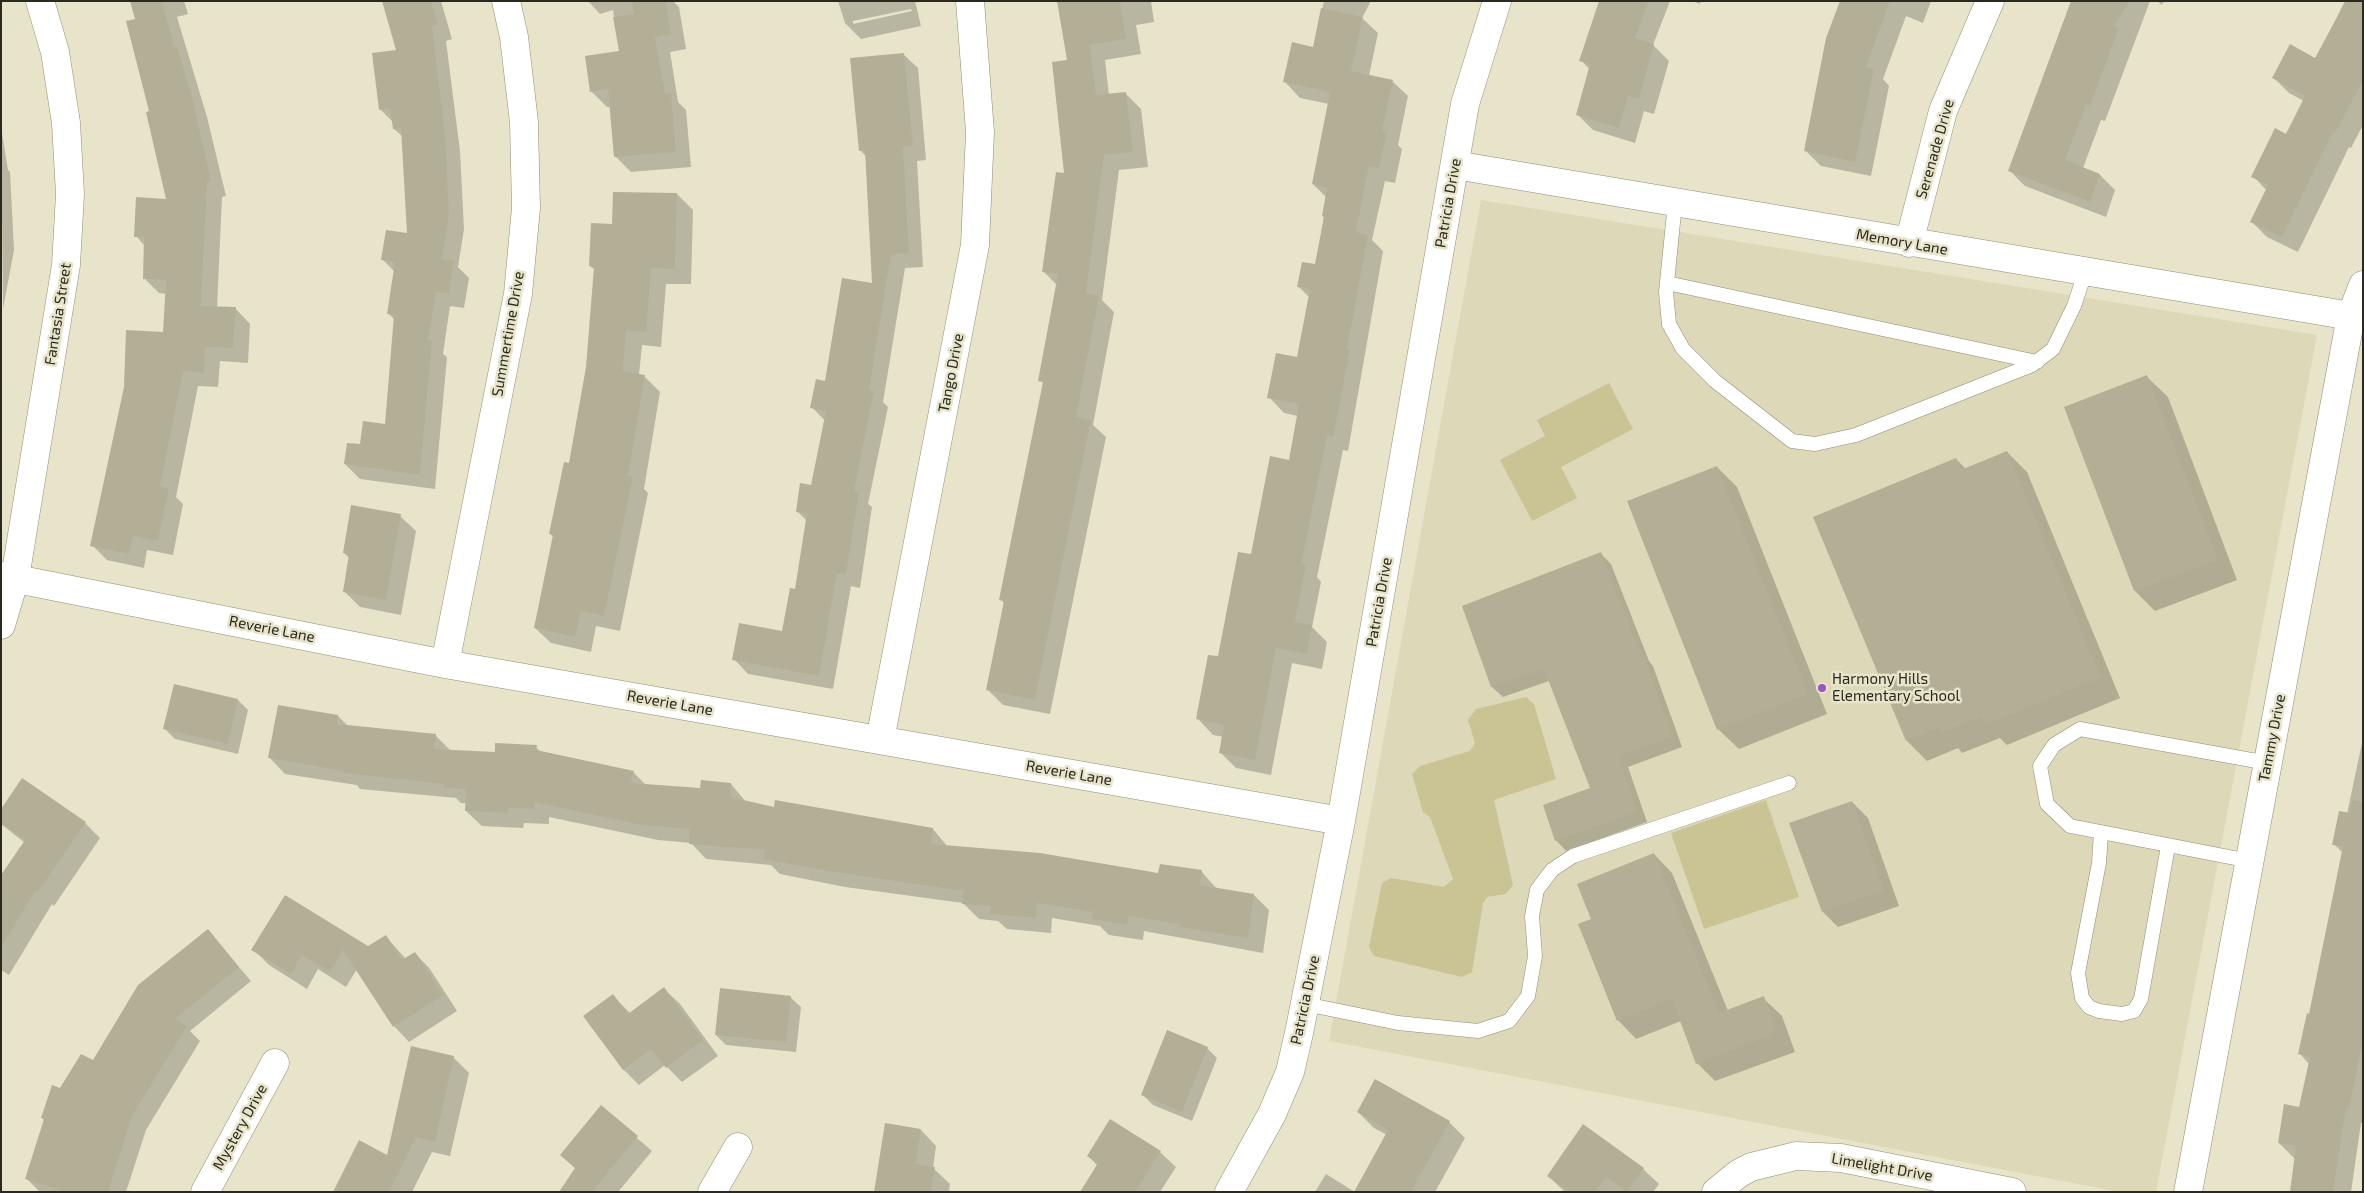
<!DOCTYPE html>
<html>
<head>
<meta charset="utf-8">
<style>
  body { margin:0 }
  #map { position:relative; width:2364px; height:1193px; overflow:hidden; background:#e7e4ca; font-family:"Exo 2",sans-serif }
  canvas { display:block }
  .frame { position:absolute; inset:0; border:2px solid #2a291f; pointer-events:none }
</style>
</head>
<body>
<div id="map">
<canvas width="2364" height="1193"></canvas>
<div class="frame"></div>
</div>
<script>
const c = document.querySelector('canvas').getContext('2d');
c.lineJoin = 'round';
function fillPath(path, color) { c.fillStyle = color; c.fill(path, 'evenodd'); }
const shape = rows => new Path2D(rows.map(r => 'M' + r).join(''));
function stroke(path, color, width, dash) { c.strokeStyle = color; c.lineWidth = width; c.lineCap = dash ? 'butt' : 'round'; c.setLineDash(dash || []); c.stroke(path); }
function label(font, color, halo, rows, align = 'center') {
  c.font = font + ' "Exo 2",sans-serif'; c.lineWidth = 5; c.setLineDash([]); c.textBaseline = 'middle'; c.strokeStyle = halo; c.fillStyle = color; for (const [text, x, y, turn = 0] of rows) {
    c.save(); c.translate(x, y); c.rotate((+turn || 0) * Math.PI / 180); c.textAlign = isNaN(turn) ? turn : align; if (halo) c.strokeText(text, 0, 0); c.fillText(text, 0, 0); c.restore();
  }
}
const built = shape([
  [1481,200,2317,335,2156,1192,2120,1192,1329,1041]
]);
const green = shape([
  [1609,383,1633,429,1561,467,1577,498,1532,521,1500,460,1545,436,1537,420],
  [1526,697,1534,704,1556,779,1494,800,1513,885,1506,894,1487,897,1483,903,1472,972,1462,977,1374,956,1369,947,1382,883,1391,878,1444,887,1453,879,1430,817,1423,812,1412,774,1420,766,1470,751,1475,743,1468,720,1476,709],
  [1766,800,1799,897,1704,929,1671,833]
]);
const shadow = shape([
  [132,1,184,1,188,14,177,17,207,117,226,196,222,197,217,308,235,308,250,324,248,363,220,361,218,387,198,386,176,497,183,504,173,555,147,550,144,568,107,560,92,545,164,333,166,294,159,293,144,278,145,246,136,236,168,200,150,112,137,20],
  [383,1,441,1,452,39,446,41,460,151,464,229,458,267,469,278,464,308,450,306,443,354,447,357,435,489,360,479,345,464,361,446,386,426,395,320,389,314,395,272,383,260,408,235,403,137,394,129,393,122,380,109,398,51],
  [588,1,673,1,679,7,686,49,670,52,678,102,686,110,691,167,631,172,615,156,611,107,607,107,592,92,620,52,613,10,600,14],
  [838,1,915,1,921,26,861,39,845,23],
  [911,9,912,11,853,24,853,21],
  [1058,1,1151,1,1154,22,1136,25,1141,54,1105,60,1109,95,1126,94,1141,109,1148,167,1119,170,1102,300,1114,312,1093,425,1106,437,1050,714,1003,705,987,689,1004,603,1000,599,1044,384,1040,380,1057,285,1043,271,1066,174,1068,61],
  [1324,1,1371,1,1362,18,1378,33,1369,76,1392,81,1408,96,1398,145,1402,149,1395,183,1385,181,1372,240,1383,251,1348,451,1343,450,1317,577,1321,582,1312,627,1327,642,1322,669,1292,663,1271,775,1236,768,1221,753,1224,737,1213,735,1198,719,1252,556,1290,461,1298,416,1284,413,1269,397,1298,359,1309,297,1299,287,1316,265,1327,198,1313,184,1329,104,1300,98,1285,82,1314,48],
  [1600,1,1670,1,1653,45,1669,61,1654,114,1644,111,1635,143,1593,130,1577,114,1590,70,1581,60],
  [1692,1,1701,1,1700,4],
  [1841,1,1931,1,1923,23,1906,16,1883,79,1889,86,1871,176,1821,166,1805,150],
  [2077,1,2150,1,2105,121,2101,120,2083,168,2100,175,2115,190,2106,217,2025,186,2009,170],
  [2157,1,2164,1,2162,5],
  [2345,1,2363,1,2363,125,2351,148,2349,147,2298,252,2267,237,2252,222,2267,191,2253,176,2286,135,2304,101,2289,93,2273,77,2315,60],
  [903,54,918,68,926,160,917,161,923,267,905,268,883,402,888,407,868,504,872,507,860,588,851,586,833,689,748,674,734,659,783,632,796,590,807,521,797,511,812,486,825,421,812,407,874,285,867,157,860,150],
  [1,127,8,170,10,172,14,250,3,309],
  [677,194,693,210,691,284,666,284,661,347,642,345,639,375,644,376,660,392,644,489,648,493,620,631,596,626,591,652,551,643,535,628,554,537,550,534,570,464,587,367,595,270,590,266,614,225],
  [2147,377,2168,397,2237,580,2155,611,2135,591,2065,408],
  [2007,452,2027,472,2120,698,2007,745,2000,738,1962,753,1958,748,1927,761,1907,741,1956,459,1966,469],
  [1717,467,1737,487,1827,714,1739,749,1718,729],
  [400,516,416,531,401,615,360,607,344,591,350,559,344,553],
  [1601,554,1611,564,1649,661,1653,666,1682,747,1628,767,1647,822,1566,851,1556,840,1592,789,1549,681,1503,697,1492,687,1464,607],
  [238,700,248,710,238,754,175,739,165,729],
  [338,716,348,726,435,735,451,751,496,753,536,747,542,753,633,772,646,785,701,790,731,784,746,802,775,808,933,829,948,847,1159,874,1202,872,1217,889,1254,895,1269,910,1263,953,1144,931,1143,940,1109,935,1100,926,1052,918,1051,933,1007,929,998,921,979,919,963,903,845,887,780,874,771,865,706,859,691,843,658,840,549,817,549,824,524,823,523,828,482,826,466,811,466,803,461,803,456,798,360,789,357,785,285,774,270,758],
  [2363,738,2363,1123,2361,1123,2351,1192,2291,1192,2295,1159,2279,1143,2300,1108,2309,1064,2300,1054,2310,1015,2343,853,2334,844,2347,814],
  [1852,802,1868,818,1899,906,1838,927,1823,912],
  [1,811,85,823,100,838,54,906,52,904,9,975,1,970,1,878,25,843,1,824],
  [1654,854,1672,873,1728,1011,1763,998,1782,1016,1795,1052,1715,1081,1697,1063,1681,1021,1636,1039,1618,1020,1593,919],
  [207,930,251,981,190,1031,200,1041,146,1130,126,1192,40,1192,27,1179,45,1121,42,1118,61,1089,93,1062],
  [386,937,406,959,415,953,430,969,457,1011,409,1042,394,1026,357,969,346,987,318,969,307,989,269,965,253,949,368,948],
  [664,989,680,1004,718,1056,682,1082,665,1065,639,1085,623,1069,613,996,630,1013],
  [790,997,801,1007,796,1052,726,1045,716,1035],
  [1207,1048,1217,1058,1192,1121,1153,1105,1143,1095],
  [453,1057,469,1073,450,1156,432,1152,412,1192,334,1192,388,1156],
  [601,1107,652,1151,618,1192,561,1192,576,1169,561,1155],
  [1358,1112,1449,1122,1465,1138,1435,1192,1356,1192,1387,1135,1374,1128],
  [921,1130,936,1146,933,1168,950,1184,949,1192,875,1192],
  [1160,1152,1176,1167,1160,1192,1082,1192,1098,1166,1088,1156],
  [1643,1169,1659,1184,1653,1192,1565,1192,1548,1176],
  [1326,1174,1355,1192,1315,1192]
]);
const building = shape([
  [130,1,162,1,174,46,177,46,193,101,211,181,207,182,201,306,236,307,233,348,205,347,204,373,183,371,160,486,169,488,158,541,133,536,129,554,90,546,124,387,126,330,163,332,166,280,143,279,144,237,134,237,136,197,166,199,146,112,149,111,126,21,135,19],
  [382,1,431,1,438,24,432,26,445,135,449,214,442,259,454,261,449,294,436,292,428,340,432,341,420,475,344,464,347,443,360,444,363,421,385,424,394,315,387,314,395,262,381,260,386,230,407,233,401,128,393,129,390,108,379,110,372,53,396,50],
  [632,1,666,1,671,34,655,37,665,94,671,93,676,152,614,157,608,89,590,92,585,56,619,51,613,17,634,14],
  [1057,1,1120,1,1126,39,1090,45,1096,95,1126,92,1133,152,1104,155,1086,293,1099,296,1076,417,1091,420,1035,700,986,690,1004,601,999,600,1043,382,1038,381,1058,274,1042,272,1056,172,1064,173,1052,62,1067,60],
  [1599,1,1649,1,1635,38,1654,44,1639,99,1628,96,1619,128,1576,115,1590,64,1579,61],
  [1840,1,1890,1,1866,67,1874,69,1855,162,1804,151,1826,38],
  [2071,1,2130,1,2114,26,2119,28,2090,106,2086,105,2065,160,2100,174,2090,202,2008,171],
  [2346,1,2363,1,2363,81,2335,133,2333,132,2282,237,2250,222,2268,185,2251,177,2275,128,2286,134,2305,96,2272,78,2290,44,2315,58],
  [1321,8,1363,17,1351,71,1393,80,1382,131,1387,132,1379,168,1369,166,1356,232,1368,235,1347,350,1350,350,1333,437,1327,435,1301,564,1306,565,1295,622,1312,625,1307,654,1276,648,1255,760,1219,753,1224,725,1196,719,1208,655,1218,656,1238,552,1251,554,1270,456,1289,460,1299,404,1267,398,1276,353,1297,357,1310,289,1297,287,1302,262,1315,264,1324,217,1322,216,1327,188,1312,184,1330,92,1283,82,1292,42,1313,47],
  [904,53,913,146,903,147,909,253,891,254,869,390,874,391,854,491,859,492,846,574,837,573,819,676,732,660,739,623,782,631,790,588,795,589,807,513,796,512,800,483,811,485,826,411,810,408,816,379,825,381,842,278,872,283,865,150,859,151,850,58],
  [613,192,677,193,675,269,651,268,646,332,626,330,623,371,645,375,628,476,633,477,604,616,581,611,575,637,534,628,553,535,549,534,564,462,569,463,586,367,594,267,589,266,591,223,612,224],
  [2147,375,2218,560,2134,591,2064,407],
  [2007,451,2101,677,1985,725,1982,716,1941,733,1939,728,1906,741,1813,517,1956,458,1961,470],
  [1717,466,1808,694,1717,730,1627,501],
  [351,505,401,514,386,600,343,592,349,554,343,553],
  [1601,552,1641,655,1643,654,1673,737,1618,756,1638,812,1555,841,1543,805,1590,788,1544,669,1491,687,1462,606],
  [174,684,238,699,228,744,163,729],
  [278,705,338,715,337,724,436,734,434,749,495,752,495,743,537,745,536,750,634,771,631,783,700,788,701,780,731,783,730,797,774,807,775,800,933,828,931,844,1040,853,1158,873,1160,864,1202,870,1200,885,1254,894,1248,938,1179,927,1180,924,1129,916,1127,925,1092,919,1093,912,1037,903,1036,918,990,914,991,906,962,904,963,891,828,871,763,859,765,850,689,844,690,829,641,825,534,802,534,809,508,808,508,813,465,811,466,789,444,788,444,784,343,773,343,771,268,758],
  [22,778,86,822,38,892,36,890,1,947,1,875,25,840,1,823,1,809],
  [2352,800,2363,802,2363,1039,2349,1109,2346,1108,2333,1192,2290,1192,2296,1146,2278,1143,2284,1104,2299,1107,2310,1057,2298,1054,2307,1013,2309,1014,2343,846,2332,845,2339,811,2350,813],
  [1852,801,1884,890,1822,912,1789,823],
  [1654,853,1719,1013,1764,996,1777,1033,1696,1064,1672,999,1617,1021,1578,924,1591,919,1577,884],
  [285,895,368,946,386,935,402,960,415,952,443,995,393,1027,343,950,330,972,302,955,291,974,251,950],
  [208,929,239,967,175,1019,187,1026,132,1116,108,1192,65,1192,25,1179,44,1119,41,1118,52,1085,60,1088,81,1054,93,1060,138,985],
  [664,987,703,1040,666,1068,651,1049,623,1070,583,1016,613,994,628,1014],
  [720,988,791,996,786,1042,715,1035],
  [1167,1030,1208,1047,1182,1112,1141,1095],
  [411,1046,454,1056,435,1142,416,1137,389,1192,333,1192,359,1140,387,1155],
  [1375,1079,1450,1121,1411,1192,1354,1192,1388,1130,1357,1112],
  [601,1105,638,1136,592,1192,559,1192,575,1168,560,1155],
  [1110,1119,1161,1151,1135,1192,1080,1192,1098,1163,1087,1156],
  [885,1123,921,1129,916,1164,935,1167,931,1192,874,1192],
  [1583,1124,1644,1168,1627,1192,1606,1177,1596,1192,1570,1192,1547,1176]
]);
const lane = shape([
  [1675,203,1666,292,1669,324,1683,349,1715,381,1792,441,1815,444,1856,435,2032,365,2053,349,2074,306,2085,273],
  [1667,283,2037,362],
  [2101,833,2099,863,2078,973,2082,998,2089,1007,2099,1011,2122,1014,2134,1011,2141,999,2168,846],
  [2250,861,2070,826,2047,804,2040,766,2054,745,2080,729,2268,763],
  [1305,1004,1398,1023,1478,1031,1509,1021,1528,996,1535,956,1532,916,1537,890,1552,870,1573,856,1789,783]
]);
const street = shape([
  [1455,165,2351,316],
  [1909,243,1943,111,1990,1],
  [1,576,445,664,1341,821],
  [1,625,15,578,66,265,70,194,66,123,55,52,40,1],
  [445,664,518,294,526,208,524,122,514,37,506,1],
  [880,740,975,245,980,132,970,1],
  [205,1192,275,1063],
  [712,1192,738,1147],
  [1229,1192,1272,1114,1290,1072,1299,1033,1341,821,1465,104,1497,1],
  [1716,1192,1738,1174,1751,1167,1796,1156,1841,1158,2012,1192],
  [2188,1192,2351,316,2363,285]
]);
const markers = [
  [1822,688,5,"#9d53c6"]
];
const streetNames = [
  ["Serenade Drive",1935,149,-74],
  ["Patricia Drive",1448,203,-80],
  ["Memory Lane",1902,242,10],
  ["Fantasia Street",58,314,-81],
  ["Summertime Drive",508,334,-80],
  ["Tango Drive",951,373,-79],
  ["Patricia Drive",1379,602,-80],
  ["Reverie Lane",272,629,11],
  ["Reverie Lane",670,703,10],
  ["Tammy Drive",2272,738,-79],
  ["Reverie Lane",1069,773,10],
  ["Patricia Drive",1305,1000,-78],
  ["Mystery Drive",240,1127,-61],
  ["Limelight Drive",1882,1167,10]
];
const poiNames = [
  ["Harmony Hills",1832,679],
  ["Elementary School",1832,696]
];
fillPath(built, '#dcd8b8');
fillPath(green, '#cac495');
fillPath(shadow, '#0003');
fillPath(building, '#b2af96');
stroke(lane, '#908d75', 15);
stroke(street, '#908d75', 29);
stroke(lane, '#fff', 14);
stroke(street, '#fff', 28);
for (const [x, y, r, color] of markers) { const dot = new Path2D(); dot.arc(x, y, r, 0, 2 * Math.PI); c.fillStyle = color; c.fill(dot); stroke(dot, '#e7e4ca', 2); }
label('15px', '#2a291f', '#e7e4ca', streetNames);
label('15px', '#2a291f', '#e7e4ca', poiNames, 'left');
</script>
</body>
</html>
